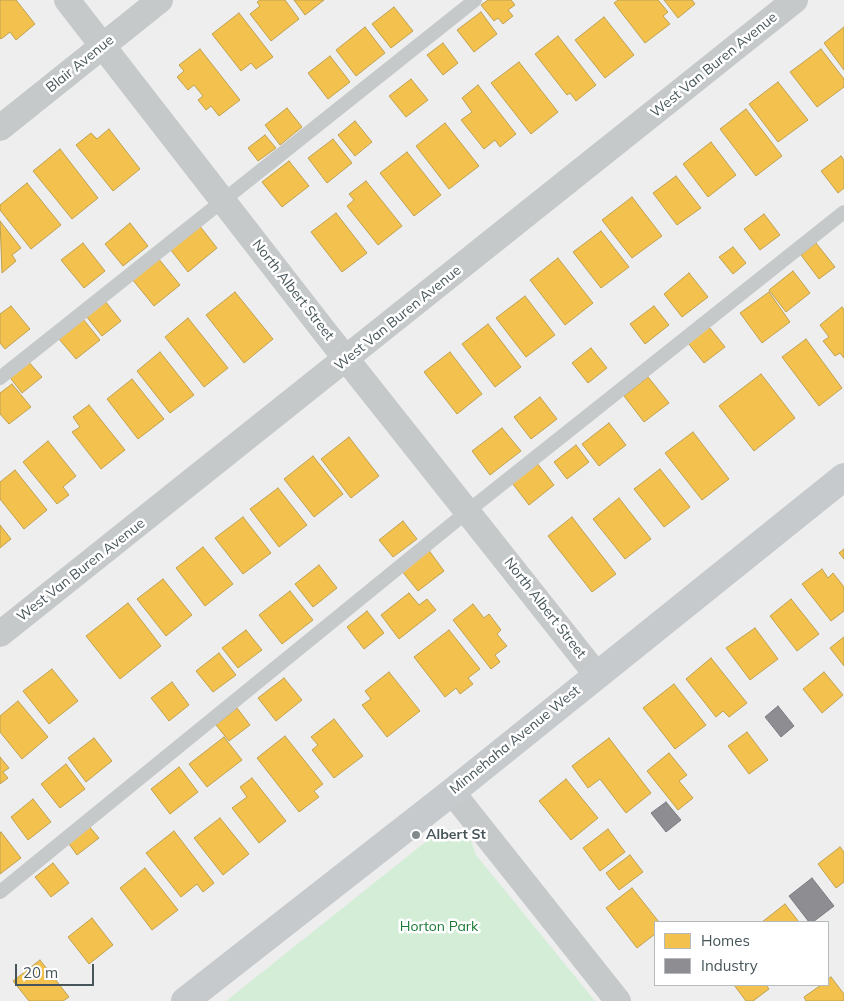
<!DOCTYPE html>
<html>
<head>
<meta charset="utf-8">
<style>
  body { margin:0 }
  #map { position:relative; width:844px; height:1001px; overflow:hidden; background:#efeeee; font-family:Mulish,sans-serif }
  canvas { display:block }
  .legend { position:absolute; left:654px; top:921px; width:175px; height:65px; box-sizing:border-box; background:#fff; border:1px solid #b5bbbd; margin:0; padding:6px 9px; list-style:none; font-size:15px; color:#46555a }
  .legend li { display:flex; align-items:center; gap:10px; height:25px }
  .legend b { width:25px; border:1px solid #b5bbbd }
  .scale { position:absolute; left:15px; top:964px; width:79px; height:22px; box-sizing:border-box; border:2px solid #46555a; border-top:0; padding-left:6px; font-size:15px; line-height:18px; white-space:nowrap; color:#46555a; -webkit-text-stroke:4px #fff; paint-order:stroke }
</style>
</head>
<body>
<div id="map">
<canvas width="844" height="1001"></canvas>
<ul class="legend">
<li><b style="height:14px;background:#f2c14e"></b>Homes</li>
<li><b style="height:14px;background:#8d8d92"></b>Industry</li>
</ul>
<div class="scale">20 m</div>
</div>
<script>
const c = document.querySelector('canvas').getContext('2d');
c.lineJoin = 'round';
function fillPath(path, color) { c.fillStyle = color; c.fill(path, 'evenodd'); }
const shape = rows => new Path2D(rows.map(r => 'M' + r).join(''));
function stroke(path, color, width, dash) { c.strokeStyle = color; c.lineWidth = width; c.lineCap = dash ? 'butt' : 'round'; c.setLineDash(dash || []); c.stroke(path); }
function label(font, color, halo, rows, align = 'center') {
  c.font = font + ' Mulish,sans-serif'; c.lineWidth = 5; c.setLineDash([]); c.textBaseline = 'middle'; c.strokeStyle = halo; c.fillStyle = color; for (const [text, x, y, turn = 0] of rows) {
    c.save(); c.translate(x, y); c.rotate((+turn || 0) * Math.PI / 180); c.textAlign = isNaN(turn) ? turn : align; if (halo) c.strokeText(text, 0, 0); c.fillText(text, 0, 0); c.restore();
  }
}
const green = shape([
  [451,829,460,831,471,840,476,855,595,1001,226,1001,438,832]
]);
const homes = shape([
  [0,0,16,0,35,24,16,40,10,32,1,39,0,38,0,0],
  [260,0,285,0,299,19,271,41,250,14,260,6,257,2,260,0],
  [294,0,324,0,305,15,294,0],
  [488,0,511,0,515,5,508,10,513,16,503,24,498,18,494,21,481,5,488,0],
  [618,0,658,0,668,12,663,16,670,24,645,43,614,3,618,0],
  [664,0,692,0,695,4,678,18,664,0],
  [394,7,413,31,391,48,372,24,394,7],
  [481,12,497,34,474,52,457,30,481,12],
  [239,13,273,57,256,69,251,63,241,71,212,34,239,13],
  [604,17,634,55,605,78,575,40,604,17],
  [365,27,385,53,356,76,336,50,365,27],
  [844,27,844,70,824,43,844,27],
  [558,36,596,85,576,101,570,93,567,95,535,54,558,36],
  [443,43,458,63,443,75,427,55,443,43],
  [200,49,240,100,219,116,211,106,206,110,198,100,203,96,194,85,188,90,177,77,184,71,179,65,200,49],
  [821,49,844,79,844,87,817,107,790,72,821,49],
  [330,56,350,82,328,99,308,73,330,56],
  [519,62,558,112,531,134,491,83,519,62],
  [411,79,428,100,406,117,389,96,411,79],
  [778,82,808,120,778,142,749,104,778,82],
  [478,85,516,134,500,147,495,140,484,149,461,120,472,112,462,98,478,85],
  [287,108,302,127,280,145,265,125,287,108],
  [746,109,782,156,756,176,720,129,746,109],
  [355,121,372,142,355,156,338,135,355,121],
  [445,123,479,166,449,189,416,146,445,123],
  [109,129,140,169,113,191,76,145,91,133,97,139,109,129],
  [265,135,276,148,258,161,248,148,265,135],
  [333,139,352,163,327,183,308,158,333,139],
  [711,142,736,175,708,197,683,164,711,142],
  [60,149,98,198,72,219,33,171,60,149],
  [407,152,441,195,414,216,380,173,407,152],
  [841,156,844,160,844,188,838,193,821,171,841,156],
  [289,161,309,186,282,207,262,182,289,161],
  [676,176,701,208,677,225,653,193,676,176],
  [366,181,402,226,378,245,347,206,354,200,349,194,366,181],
  [27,183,61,225,31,249,0,210,0,205,27,183],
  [632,197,662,236,632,258,602,220,632,197],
  [336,213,367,253,342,272,311,232,336,213],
  [764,214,780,235,760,250,744,229,764,214],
  [0,221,21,248,12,255,16,261,2,273,0,221],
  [130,223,148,246,123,266,105,244,130,223],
  [199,225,217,248,188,272,170,249,199,225],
  [601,231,629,267,601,288,573,252,601,231],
  [83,243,105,271,84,288,61,260,83,243],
  [816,243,835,267,819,279,801,255,816,243],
  [733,247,746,263,733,274,719,257,733,247],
  [158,258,180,285,154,306,132,279,158,258],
  [558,258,593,303,565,325,530,280,558,258],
  [793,271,810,293,786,312,769,290,793,271],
  [689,273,708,297,682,317,664,294,689,273],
  [235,292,273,339,244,363,206,315,235,292],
  [769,292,790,322,762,343,740,313,769,292],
  [525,296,555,335,526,357,496,318,525,296],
  [105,301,121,321,102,336,86,316,105,301],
  [11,306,30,329,5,349,0,343,0,314,11,306],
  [654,306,669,325,645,344,630,324,654,306],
  [842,307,844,310,844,358,840,353,835,356,823,341,829,337,820,325,842,307],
  [188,318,228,368,204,387,165,337,188,318],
  [83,319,100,340,76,359,59,339,83,319],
  [488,324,521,367,495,387,462,344,488,324],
  [709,327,725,347,704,363,688,343,709,327],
  [806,339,842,388,819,406,782,357,806,339],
  [591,348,607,368,588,383,572,363,591,348],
  [160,352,194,395,170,413,137,371,160,352],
  [450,352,482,394,457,414,424,372,450,352],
  [27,360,42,377,22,393,8,375,27,360],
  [761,374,795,418,754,451,719,406,761,374],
  [648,377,669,403,644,422,624,396,648,377],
  [132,379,164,419,138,439,107,399,132,379],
  [12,384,31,407,9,424,0,414,0,393,12,384],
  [540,397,557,419,531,439,514,417,540,397],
  [89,405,125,450,101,469,72,432,80,427,73,417,89,405],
  [609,423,626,445,599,466,582,444,609,423],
  [502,428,521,451,490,475,472,451,502,428],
  [693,432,729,479,702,500,665,453,693,432],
  [349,437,379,476,351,498,321,459,349,437],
  [48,441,76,476,63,487,69,495,57,504,23,462,48,441],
  [576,445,589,462,567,479,554,462,576,445],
  [313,456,343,494,314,517,284,479,313,456],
  [537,463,554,485,529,505,512,483,537,463],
  [660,469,690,507,664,527,634,489,660,469],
  [15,470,47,510,24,529,0,499,0,482,15,470],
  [278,488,307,525,279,547,250,509,278,488],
  [619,498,651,539,625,559,593,519,619,498],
  [243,517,271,553,243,574,215,538,243,517],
  [572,517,616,574,592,592,548,536,572,517],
  [403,521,417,539,393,557,379,540,403,521],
  [0,525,11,539,0,548,0,525],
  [203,547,233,584,205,606,176,568,203,547],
  [428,549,444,571,418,591,401,570,428,549],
  [844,549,844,559,839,553,844,549],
  [319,565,337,588,313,607,295,584,319,565],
  [822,569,828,578,833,573,844,587,844,611,831,621,802,584,822,569],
  [163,579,192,615,166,636,137,599,163,579],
  [290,591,313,620,282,644,259,615,290,591],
  [409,593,419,605,427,599,436,610,399,639,381,615,409,593],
  [791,599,819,634,797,651,770,616,791,599],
  [128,603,161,646,120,679,86,636,128,603],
  [473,604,484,618,489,614,501,630,497,634,507,646,495,655,500,662,491,669,453,620,473,604],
  [367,611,384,633,364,649,347,627,367,611],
  [755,628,778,659,750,680,726,648,755,628],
  [246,630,262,650,238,668,222,648,246,630],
  [449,630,480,669,468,678,473,684,460,694,456,688,445,697,414,657,449,630],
  [844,637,844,666,830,648,844,637],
  [219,653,236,675,213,692,196,671,219,653],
  [711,658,747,703,729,717,723,711,716,717,686,679,711,658],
  [52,669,78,701,49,724,23,691,52,669],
  [389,672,420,711,387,737,362,705,371,699,365,691,389,672],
  [824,672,843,695,822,713,803,689,824,672],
  [284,678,302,700,276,721,258,698,284,678],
  [172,682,189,705,169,721,151,698,172,682],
  [674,684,706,725,675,749,643,708,674,684],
  [18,701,48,737,22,759,0,732,0,716,18,701],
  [237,708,250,725,229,741,216,725,237,708],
  [334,719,363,756,334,778,312,750,318,745,311,737,334,719],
  [747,732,768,760,749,774,728,746,747,732],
  [285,736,323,784,314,791,319,797,299,812,257,758,285,736],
  [224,737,242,760,207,787,189,764,224,737],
  [94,738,112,761,86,782,68,758,94,738],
  [609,738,651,793,626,813,600,779,588,788,572,766,609,738],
  [669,753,687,775,679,781,693,798,678,810,647,771,669,753],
  [0,757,9,768,3,772,8,778,0,784,0,757],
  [66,764,85,789,60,808,41,784,66,764],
  [179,767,198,792,170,814,151,789,179,767],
  [252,778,286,821,259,843,232,808,247,797,240,787,252,778],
  [566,779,598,818,571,840,539,801,566,779],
  [33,799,51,822,28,840,11,817,33,799],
  [220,818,249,854,223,875,194,838,220,818],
  [88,825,99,838,77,855,67,841,88,825],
  [608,829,625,852,600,871,583,848,608,829],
  [174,831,214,883,203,892,197,884,181,897,146,853,174,831],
  [1,832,21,858,0,874,0,833,1,832],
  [840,847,844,852,844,882,836,888,818,864,840,847],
  [630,855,643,872,619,890,606,873,630,855],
  [53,863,69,883,51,897,35,877,53,863],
  [145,868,178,910,152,930,120,888,145,868],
  [632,888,659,922,655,922,655,934,637,948,606,908,632,888],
  [785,904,799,922,762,922,785,904],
  [92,918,113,945,89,964,68,937,92,918],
  [40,960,69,997,63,1001,29,1001,13,981,40,960],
  [831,977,844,994,844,1001,806,1001,804,997,821,985,828,985,828,979,831,977],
  [734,985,766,985,769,989,753,1001,746,1001,734,985]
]);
const industry = shape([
  [778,706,794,726,781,737,765,717,778,706],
  [666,802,681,820,666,832,651,813,666,802],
  [812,878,834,906,813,922,809,922,789,896,812,878]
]);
const lane = shape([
  [0,378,475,0],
  [0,892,468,511,844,212]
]);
const street = shape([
  [67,0,324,331,596,674],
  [0,128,160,0],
  [0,634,795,0],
  [452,792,618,1001]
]);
const secondary = shape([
  [185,1001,452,792,844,477]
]);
const markers = [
  [416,835,5,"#818b8e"]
];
const streetNames = [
  ["Blair Avenue",80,64,-39],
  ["West Van Buren Avenue",714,65,-39],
  ["North Albert Street",293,290,52],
  ["West Van Buren Avenue",398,318,-39],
  ["West Van Buren Avenue",81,570,-38],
  ["North Albert Street",545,608,52],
  ["Minnehaha Avenue West",515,740,-39]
];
const poiNames = [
  ["Albert St",426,835]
];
const parkNames = [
  ["Horton Park",439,927]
];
fillPath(green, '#d4edd7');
fillPath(homes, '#f2c14e');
stroke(homes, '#bea152', 1);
fillPath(industry, '#8d8d92');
stroke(industry, '#787c81', 1);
stroke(lane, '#c6c9ca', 14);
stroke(street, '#c6c9ca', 26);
stroke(secondary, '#c6cacc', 28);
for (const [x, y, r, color] of markers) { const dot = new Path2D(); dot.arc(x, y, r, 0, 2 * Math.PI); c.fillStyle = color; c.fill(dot); stroke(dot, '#fff', 2); }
label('14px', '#46555a', '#fff', streetNames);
label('bold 14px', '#46555a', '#fff', poiNames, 'left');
label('14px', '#1b7835', '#fff', parkNames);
</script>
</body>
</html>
